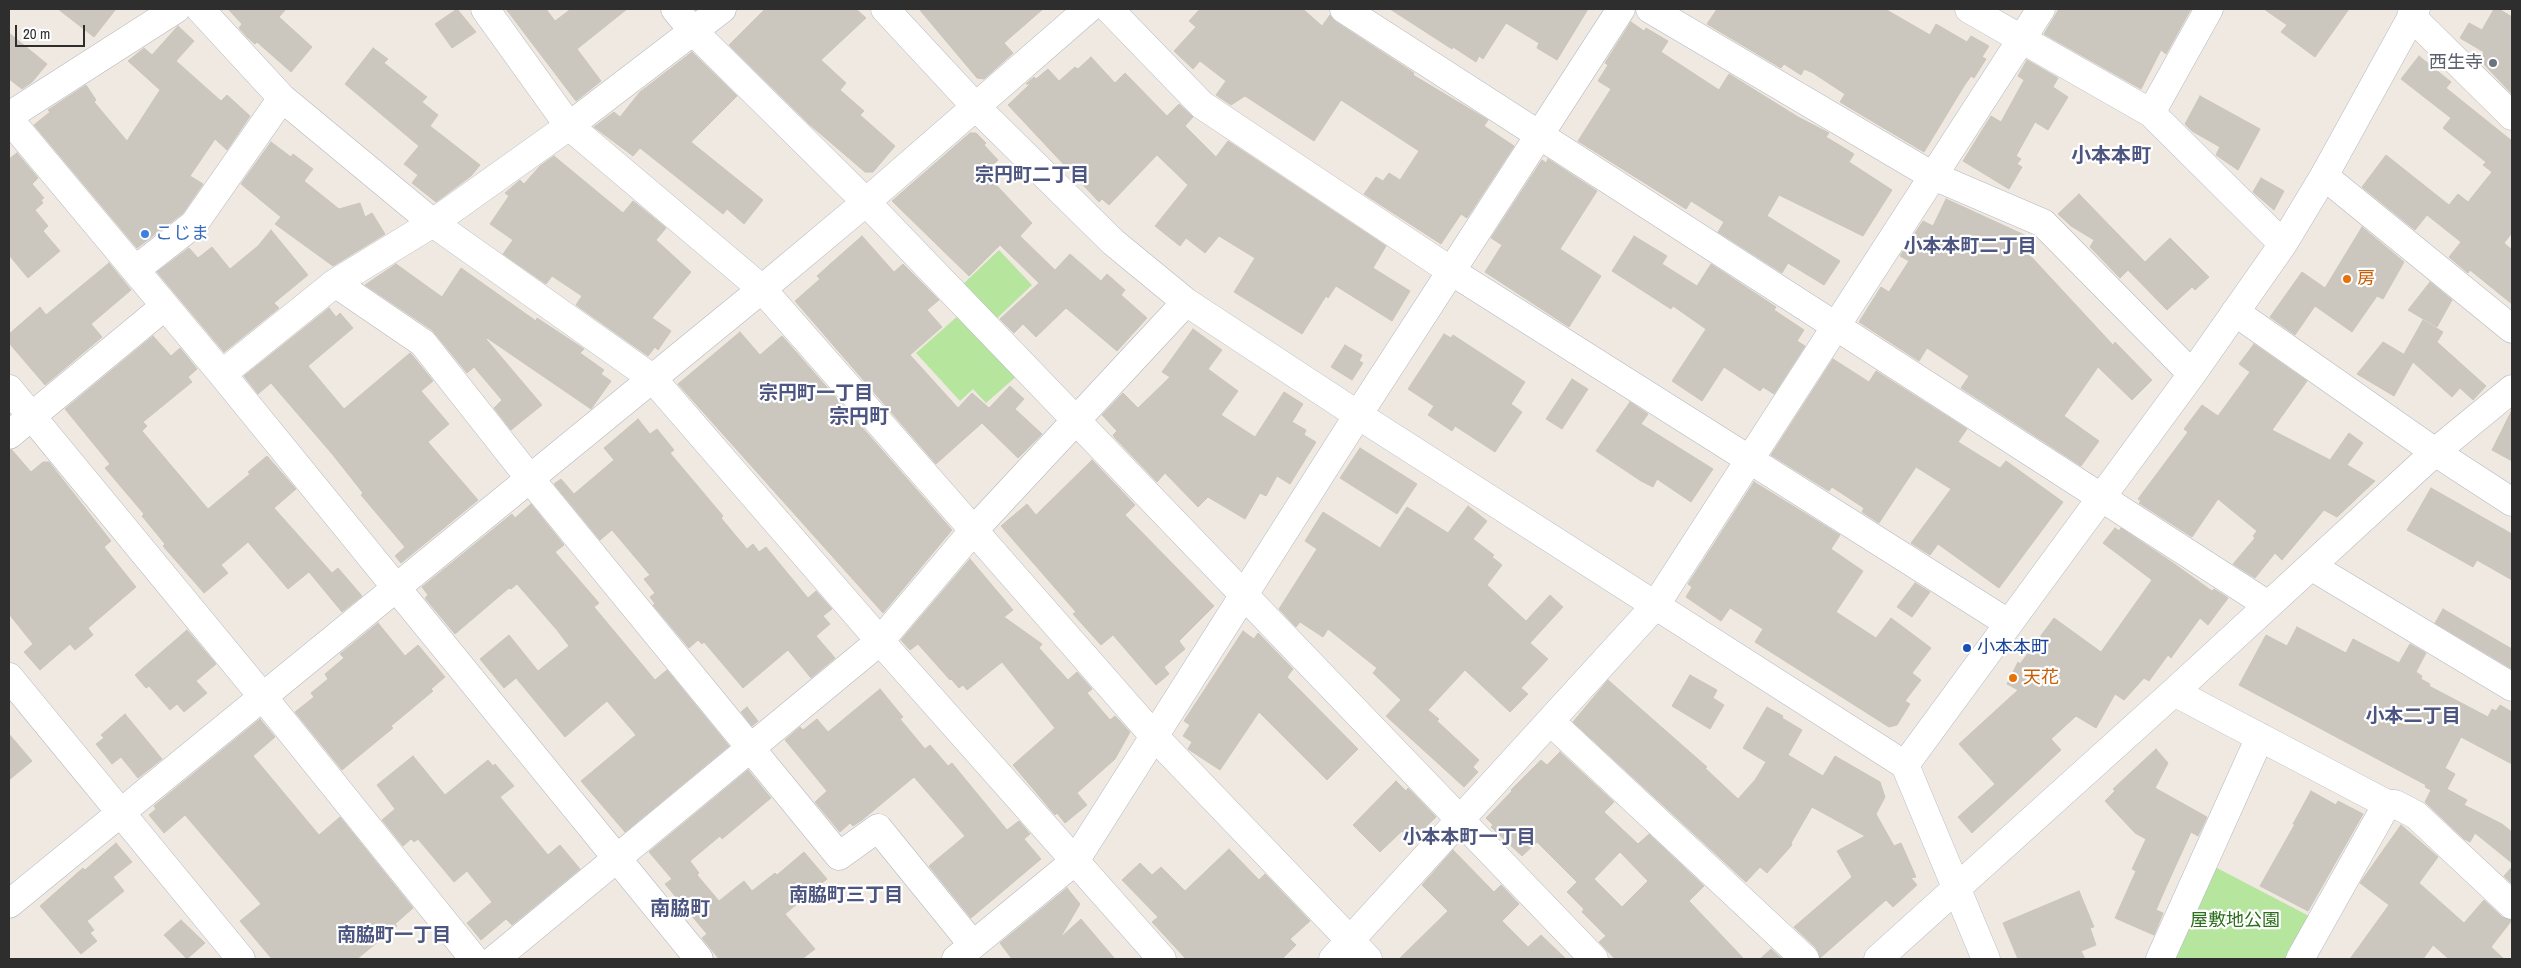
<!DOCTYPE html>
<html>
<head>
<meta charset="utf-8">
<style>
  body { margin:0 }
  #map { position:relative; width:2521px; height:968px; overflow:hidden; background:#efe9e1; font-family:"Archivo Narrow",sans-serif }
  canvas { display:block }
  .frame { position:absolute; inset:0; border:10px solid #2e2e2e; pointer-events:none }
  .scale { position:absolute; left:15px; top:25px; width:70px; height:22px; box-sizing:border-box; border:2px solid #2e2e2e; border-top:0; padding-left:6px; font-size:15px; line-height:18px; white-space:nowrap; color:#2e2e2e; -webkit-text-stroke:4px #fff; paint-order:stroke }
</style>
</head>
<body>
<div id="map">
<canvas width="2521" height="968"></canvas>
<div class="frame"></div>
<div class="scale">20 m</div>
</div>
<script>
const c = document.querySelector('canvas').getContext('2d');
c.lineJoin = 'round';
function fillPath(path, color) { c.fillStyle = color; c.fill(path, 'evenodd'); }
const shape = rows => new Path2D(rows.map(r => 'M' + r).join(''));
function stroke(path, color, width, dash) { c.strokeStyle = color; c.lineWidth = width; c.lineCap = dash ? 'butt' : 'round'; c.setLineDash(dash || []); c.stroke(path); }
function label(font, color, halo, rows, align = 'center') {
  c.font = font + ' "Archivo Narrow","Noto Sans JP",sans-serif'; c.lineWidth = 4.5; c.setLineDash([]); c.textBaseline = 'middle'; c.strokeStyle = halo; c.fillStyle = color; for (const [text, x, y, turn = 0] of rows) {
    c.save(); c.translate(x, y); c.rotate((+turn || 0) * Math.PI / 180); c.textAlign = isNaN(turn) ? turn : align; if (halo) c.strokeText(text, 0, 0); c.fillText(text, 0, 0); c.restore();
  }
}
const green = shape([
  [999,250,1032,285,993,322,960,287],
  [960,314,1018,375,986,403,973,389,960,401,916,353],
  [2215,867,2311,917,2287,959,2173,959]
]);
const building = shape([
  [58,9,116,9,94,37,58,9],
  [228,9,286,9,279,17,312,47,291,72,257,42,255,44,247,37,239,28,242,24,228,9],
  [457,9,476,32,452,48,435,24,457,9],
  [506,9,546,9,555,21,571,9,627,9,577,49,601,81,576,101,506,9],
  [765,9,856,9,866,18,821,60,846,83,840,90,864,111,860,115,895,146,873,172,865,172,809,124,729,45,765,9],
  [919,9,1043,9,1004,43,1013,53,984,79,977,78,919,9],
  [1200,9,1303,9,1322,26,1330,15,1336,22,1414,73,1413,75,1488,120,1484,126,1514,146,1467,218,1461,214,1441,244,1364,194,1376,177,1383,181,1389,173,1400,180,1419,151,1341,100,1314,141,1245,96,1231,105,1216,95,1226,81,1200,61,1193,69,1174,51,1196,27,1189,21,1200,9],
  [1390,9,1588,9,1557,60,1537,48,1539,43,1506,23,1483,59,1479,56,1476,62,1453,47,1452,49,1390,9],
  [1717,9,1885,9,1930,35,1936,24,1967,42,1971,36,1989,46,1982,57,1986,59,1974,78,1971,76,1964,86,1924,152,1840,102,1845,94,1813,73,1804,69,1801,75,1784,64,1781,68,1707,24,1717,9],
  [2059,9,2191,9,2166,54,2161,50,2141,89,2044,34,2059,9],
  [2264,9,2349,9,2315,57,2281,32,2287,25,2264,9],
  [2494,9,2499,9,2512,17,2512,94,2478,58,2484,52,2460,38,2469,23,2482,30,2494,9],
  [1631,22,1644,31,1646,28,1668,41,1661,52,1719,90,1729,74,1798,117,1829,133,1826,137,1854,154,1849,162,1892,190,1863,236,1779,195,1767,216,1840,261,1824,285,1788,263,1782,273,1718,232,1724,222,1691,201,1686,209,1578,141,1611,89,1598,81,1608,65,1605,63,1631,22],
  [178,26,194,41,176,61,221,101,227,95,250,116,227,150,215,139,190,176,203,184,183,213,137,248,34,125,50,112,48,110,86,85,96,100,94,102,127,141,160,90,128,61,144,48,152,55,178,26],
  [9,33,47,64,32,82,22,89,9,79,9,33],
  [373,48,388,59,384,63,427,97,422,102,438,115,430,126,480,165,471,176,436,202,412,183,418,175,404,164,419,146,345,84,373,48],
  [692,52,737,96,691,142,763,200,744,224,727,209,723,214,640,148,633,156,594,127,614,112,620,117,640,92,692,52],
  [2419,56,2451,82,2446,88,2512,141,2512,233,2504,243,2512,250,2512,304,2470,270,2468,273,2449,257,2461,242,2427,215,2415,230,2362,187,2386,155,2449,205,2458,194,2468,202,2492,172,2483,165,2486,162,2443,128,2451,118,2401,79,2419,56],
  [1091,57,1115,83,1125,73,1167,116,1179,104,1193,117,1185,126,1216,157,1228,141,1386,246,1373,268,1410,291,1392,321,1336,286,1328,298,1326,296,1302,334,1234,292,1255,258,1219,236,1205,253,1186,238,1180,246,1155,226,1188,185,1157,155,1109,205,1102,199,1099,202,1008,105,1030,84,1026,84,1034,77,1036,79,1048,69,1059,81,1075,67,1078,69,1091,57],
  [2027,60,2058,78,2053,87,2068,97,2048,130,2035,122,2016,156,2021,159,2017,164,2022,167,2009,189,1963,161,1991,116,2001,122,2024,80,2018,76,2027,60],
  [2200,96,2260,129,2238,170,2216,155,2220,147,2192,131,2185,124,2200,96],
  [970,133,976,133,986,143,984,145,998,160,985,173,1032,223,1020,236,1055,270,1070,254,1101,281,1107,274,1125,290,1121,295,1147,318,1117,351,1066,308,1036,337,1023,324,1014,333,1000,319,1039,283,1000,245,969,276,892,201,970,133],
  [271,142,291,157,293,154,313,169,304,181,339,209,360,203,365,217,372,213,385,234,333,266,275,224,281,217,241,184,271,142],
  [17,153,38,178,32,184,44,198,41,200,43,203,35,210,48,226,43,231,60,251,28,278,9,255,9,159,17,153],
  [554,156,623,213,633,201,648,213,666,228,656,240,691,272,652,318,671,331,658,350,655,347,648,356,576,305,582,296,552,276,546,284,503,254,513,240,490,224,509,196,505,193,520,180,524,184,540,166,554,156],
  [1548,159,1597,191,1560,249,1601,276,1569,327,1485,272,1502,245,1491,238,1542,160,1546,163,1548,159],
  [2261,178,2284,191,2274,210,2253,192,2261,178],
  [2079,194,2145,262,2170,238,2209,277,2195,290,2192,287,2167,310,2128,270,2120,278,2090,247,2094,240,2071,226,2058,214,2079,194],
  [1946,199,2031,238,2025,250,2113,345,2115,342,2152,380,2132,400,2098,367,2064,416,2099,441,2081,466,1961,388,1969,376,1927,348,1919,361,1859,322,1881,287,1889,292,1909,261,1900,256,1923,221,1933,226,1946,199],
  [2362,227,2404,262,2383,299,2377,296,2352,332,2315,306,2295,335,2270,317,2302,272,2325,288,2362,227],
  [271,230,308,275,274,303,279,308,224,352,157,272,189,248,198,258,212,247,230,269,258,246,271,230],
  [862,236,894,272,903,264,939,300,927,310,942,327,910,355,958,408,972,393,989,408,1010,386,1024,399,1015,409,1042,434,1018,458,982,423,936,464,795,301,820,279,817,276,828,266,862,236],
  [1634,236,1667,256,1662,264,1697,286,1711,264,1776,307,1774,310,1804,330,1797,341,1805,346,1774,394,1763,387,1760,391,1724,367,1702,401,1672,381,1706,329,1673,306,1671,309,1612,271,1634,236],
  [109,263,131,290,91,324,102,337,45,385,9,343,9,334,40,307,46,315,109,263],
  [396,264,442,297,461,268,536,321,537,318,584,349,580,353,604,370,601,374,611,381,591,409,487,338,486,339,542,405,511,430,494,408,502,400,474,367,467,373,432,330,365,285,396,264],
  [2430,282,2452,300,2437,327,2408,310,2430,282],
  [329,308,336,317,340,313,353,328,308,366,344,409,410,353,412,355,433,381,421,391,449,424,428,442,478,500,401,563,395,556,405,547,361,495,363,493,333,455,271,383,258,394,244,376,329,308],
  [2423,320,2443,332,2437,342,2486,386,2473,400,2460,388,2452,397,2413,362,2394,396,2357,374,2383,342,2405,355,2404,354,2423,320],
  [1193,329,1222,350,1208,369,1238,391,1221,415,1255,437,1284,392,1303,404,1292,422,1306,430,1304,435,1316,442,1290,484,1277,476,1266,496,1260,493,1245,519,1208,497,1198,507,1165,473,1157,482,1115,438,1113,435,1117,431,1102,415,1123,393,1138,408,1170,377,1162,372,1193,329],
  [740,332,760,355,782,336,952,530,883,613,678,384,740,332],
  [1444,334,1451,338,1453,335,1525,382,1511,404,1522,412,1495,452,1455,426,1452,431,1428,415,1434,406,1408,389,1444,334],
  [153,336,171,356,180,348,197,369,188,377,192,382,143,422,147,426,142,431,208,509,250,474,248,472,267,456,296,489,274,508,332,573,338,568,362,596,342,612,309,572,288,589,248,542,221,565,228,573,204,593,163,546,165,544,142,516,144,514,105,468,110,464,65,409,153,336],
  [2254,344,2307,381,2272,430,2330,460,2349,433,2363,443,2347,465,2375,481,2337,517,2324,510,2282,560,2275,553,2255,578,2233,564,2255,538,2253,536,2257,531,2218,499,2192,537,2139,503,2141,501,2138,499,2188,432,2184,429,2202,405,2218,416,2250,372,2239,364,2254,344],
  [1345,345,1362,355,1359,361,1363,363,1352,380,1331,367,1345,345],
  [1833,359,1869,382,1876,371,1967,429,1958,442,2000,468,2006,461,2063,502,1999,588,1938,544,1930,555,1911,543,1951,489,1916,467,1879,523,1862,512,1864,508,1832,487,1829,491,1771,455,1833,359],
  [1572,379,1588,389,1562,429,1546,419,1572,379],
  [1630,402,1648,414,1641,424,1713,469,1691,502,1657,479,1653,487,1641,481,1596,451,1630,402],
  [2512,410,2512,461,2492,450,2512,410],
  [638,419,650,434,657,429,674,450,670,453,723,516,721,518,747,549,753,544,759,552,766,547,808,598,816,591,832,609,823,616,830,624,816,636,835,658,811,678,788,650,743,688,704,642,702,644,698,640,689,648,653,605,655,604,650,597,655,593,644,579,650,575,612,530,600,540,554,484,561,479,574,494,614,460,604,448,638,419],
  [1360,448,1417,484,1397,514,1340,478,1360,448],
  [9,450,12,450,31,472,43,462,49,462,111,541,104,547,136,587,88,628,93,635,75,650,70,644,40,670,24,652,33,644,9,614,9,450],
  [1092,460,1135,505,1125,515,1214,606,1179,641,1185,649,1164,667,1169,674,1156,685,1113,635,1101,645,1073,614,1076,612,1001,526,1027,504,1036,515,1092,460],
  [1754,482,1840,535,1831,549,1863,571,1836,612,1876,638,1891,618,1931,648,1912,673,1921,680,1905,701,1910,704,1897,725,1889,727,1755,642,1763,629,1730,608,1721,621,1686,597,1692,587,1688,584,1754,482],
  [2431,488,2512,534,2512,580,2477,560,2473,567,2407,530,2431,488],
  [531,504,564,545,555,552,599,603,594,607,655,680,667,670,729,746,625,832,581,781,636,735,607,701,565,737,516,678,504,688,480,659,509,635,538,671,569,646,557,630,517,584,511,589,509,588,455,634,425,598,428,595,422,587,512,514,515,518,531,504],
  [1468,506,1487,521,1473,539,1494,555,1492,557,1502,565,1487,585,1526,621,1550,595,1563,607,1530,643,1548,659,1521,688,1528,694,1510,712,1465,670,1428,710,1439,719,1437,721,1479,760,1473,767,1478,772,1464,787,1386,716,1401,700,1373,673,1377,668,1328,629,1323,637,1300,622,1296,627,1279,609,1317,549,1305,541,1323,512,1380,548,1407,507,1448,533,1468,506],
  [2115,528,2119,531,2121,528,2173,563,2212,591,2214,589,2228,598,2208,625,2200,618,2171,658,2168,655,2149,681,2144,678,2124,700,2115,694,2096,728,2076,716,2051,739,2061,750,1972,833,1958,817,1995,784,1959,744,2018,690,2007,684,2018,662,2020,664,2054,618,2101,652,2152,580,2103,543,2115,528],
  [970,559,1013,610,1004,617,1042,644,1039,648,1068,680,1077,672,1092,689,1087,693,1110,720,1115,716,1130,732,1115,759,1077,793,1087,805,1065,823,1057,813,1055,815,1013,765,1055,728,1002,662,967,690,963,685,959,688,951,679,950,680,918,644,910,650,901,640,970,559],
  [1915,583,1930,592,1912,617,1897,607,1915,583],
  [2443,609,2512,649,2512,669,2435,623,2443,609],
  [378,623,405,656,418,645,445,677,431,689,433,691,391,726,393,728,342,770,295,712,314,697,311,693,328,679,325,674,344,658,340,654,378,623],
  [2297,627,2346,653,2353,639,2399,663,2410,644,2426,653,2416,672,2422,676,2421,679,2430,684,2429,686,2488,717,2492,709,2496,711,2500,705,2512,712,2512,764,2461,737,2445,768,2455,774,2447,789,2467,800,2464,805,2502,824,2512,832,2512,863,2475,833,2470,842,2464,839,2425,802,2431,790,2425,787,2426,785,2239,685,2266,635,2287,646,2297,627],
  [187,630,216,664,196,681,207,693,184,712,177,704,170,710,149,686,146,688,135,675,187,630],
  [1243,631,1254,639,1258,633,1293,669,1287,677,1358,749,1327,780,1259,712,1220,770,1188,749,1192,742,1183,736,1190,725,1184,721,1243,631],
  [1690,675,1717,690,1713,698,1724,705,1710,729,1672,706,1690,675],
  [1608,680,1707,767,1705,768,1738,799,1755,780,1766,762,1743,748,1767,707,1783,716,1782,718,1802,730,1788,755,1823,776,1835,756,1880,782,1885,797,1876,814,1894,846,1901,843,1916,877,1911,878,1917,885,1893,907,1886,900,1820,958,1816,948,1794,927,1852,877,1837,851,1865,836,1812,807,1791,843,1792,845,1767,873,1760,867,1746,882,1573,722,1608,680],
  [880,689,903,717,900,719,925,749,930,745,948,766,952,763,1007,830,1019,821,1030,834,1024,839,1041,859,971,918,929,866,965,836,914,777,862,820,853,826,850,823,840,832,815,802,827,791,785,740,800,727,803,730,817,719,828,732,880,689],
  [747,707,758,721,752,726,741,712,747,707],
  [125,714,162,759,138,778,121,757,112,764,96,744,104,738,101,735,125,714],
  [260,719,275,737,253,756,319,835,340,817,413,908,395,924,397,926,357,959,272,959,240,921,261,904,185,815,164,833,149,815,156,809,154,806,260,719],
  [9,734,32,761,9,780,9,734],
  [2156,749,2168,763,2155,788,2207,817,2198,836,2191,832,2166,887,2156,910,2163,913,2154,935,2115,918,2136,871,2132,869,2146,839,2135,833,2105,801,2115,791,2113,789,2156,749],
  [1560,752,1614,802,1604,812,1638,844,1649,834,1704,886,1689,901,1744,959,1615,959,1599,942,1606,936,1582,912,1584,909,1567,892,1577,882,1537,842,1522,856,1491,827,1493,825,1486,818,1512,791,1511,790,1541,760,1547,765,1560,752],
  [1620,852,1648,881,1622,907,1594,879,1620,852],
  [413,756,445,795,488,760,493,766,495,764,514,786,500,797,548,855,560,845,580,869,512,925,506,919,481,940,467,923,492,902,467,871,454,882,418,839,414,842,411,839,403,846,382,820,395,809,377,785,413,756],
  [748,770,771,798,722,839,720,836,690,861,699,873,697,875,719,901,744,881,752,891,775,873,777,875,804,852,827,879,785,914,815,949,802,959,719,959,702,938,707,934,665,884,672,879,649,852,748,770],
  [1396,781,1406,791,1408,788,1436,817,1412,840,1402,831,1380,852,1353,825,1396,781],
  [2311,791,2336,805,2338,801,2363,814,2308,911,2260,886,2295,824,2293,824,2311,791],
  [2401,825,2438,857,2419,883,2464,923,2484,900,2502,917,2512,920,2491,947,2504,959,2449,959,2433,945,2423,959,2350,959,2389,905,2360,883,2401,825],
  [116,843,132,862,113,877,124,891,87,921,94,930,90,933,97,941,81,954,40,906,83,868,85,870,116,843],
  [1229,849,1259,880,1265,874,1310,921,1290,939,1296,945,1282,959,1186,959,1152,922,1158,917,1122,880,1140,863,1152,875,1161,867,1185,891,1229,849],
  [1453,850,1494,892,1501,885,1519,904,1502,921,1528,947,1541,935,1566,959,1399,959,1448,911,1422,885,1453,850],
  [2512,867,2512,884,2504,876,2512,867],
  [1067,888,1080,904,1060,938,1081,919,1115,959,1012,959,1000,943,1067,888],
  [2079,891,2094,927,2090,928,2096,945,2081,951,2085,959,2018,959,2003,923,2079,891],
  [181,920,205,943,187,959,164,935,181,920],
  [1771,949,1782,959,1760,959,1771,949]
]);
const minor = shape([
  [200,9,282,98,433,223,652,378,880,641,1162,959],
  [485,9,569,126,762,289,1154,736,1368,959],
  [675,9,693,31,866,202,1594,959],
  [885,9,976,107,1113,242,1186,302,1358,415,1905,765],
  [1109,9,1202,105,1451,271,2008,623],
  [1344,9,2268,605],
  [1650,9,1931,175,2043,223,2192,374],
  [1969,9,2151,113,2283,244],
  [2411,16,2512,116],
  [2151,113,2209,9],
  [9,116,176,9],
  [9,119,222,374,699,959],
  [2324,176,2512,329],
  [135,270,194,224,282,98],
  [335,283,423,343,531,480,839,856,878,828,973,945],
  [2235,312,2435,452,2512,502],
  [222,374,335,283,433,223,569,126,722,9],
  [9,389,263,697,474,959],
  [9,435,165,306],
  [2311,566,2512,687],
  [9,677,241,959],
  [2174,692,2387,804,2395,804,2416,815,2512,905],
  [1551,722,1805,959],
  [9,904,762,289,866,202,1088,9],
  [495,959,880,641,973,531,1186,302],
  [956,959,1075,861,1358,415,1621,9],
  [1333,959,1655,606,2041,9],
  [1878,959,2174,692,2435,452,2512,389],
  [1986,959,1905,765,2192,374,2283,244,2324,176,2416,9],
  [2160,959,2260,737],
  [2300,959,2387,804]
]);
const markers = [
  [2493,63,5,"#6b7280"],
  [145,234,5,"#3f7fe0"],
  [2347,279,5,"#e8710a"],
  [1967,648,5,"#1a4fb4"],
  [2013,678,5,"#e8710a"]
];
const worshipNames = [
  ["西生寺",2483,63]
];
const shopNames = [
  ["こじま",155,234]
];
const foodNames = [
  ["房",2357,279],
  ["天花",2023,678]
];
const transitNames = [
  ["小本本町",1977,648]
];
const parkNames = [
  ["屋敷地公園",2235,921]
];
const neighbourhoodNames = [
  ["宗円町二丁目",1032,176],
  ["小本本町二丁目",1970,247],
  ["宗円町一丁目",816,394],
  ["小本二丁目",2413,717],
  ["小本本町一丁目",1469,838],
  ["南脇町三丁目",846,896],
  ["南脇町一丁目",394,936]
];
const quarterNames = [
  ["小本本町",2111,157],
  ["宗円町",859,418],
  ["南脇町",680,910]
];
fillPath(green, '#b6e59e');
fillPath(building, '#cbc7bf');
stroke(building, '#cbc5ba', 1);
stroke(minor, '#b4b7c1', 29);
stroke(minor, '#fff', 28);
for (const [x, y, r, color] of markers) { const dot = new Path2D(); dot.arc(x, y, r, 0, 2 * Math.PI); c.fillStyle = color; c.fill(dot); stroke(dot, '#fff', 2); }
label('18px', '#5b616d', '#fff', worshipNames, 'right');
label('18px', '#366cbe', '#fff', shopNames, 'left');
label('18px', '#c56008', '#fff', foodNames, 'left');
label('18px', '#164399', '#fff', transitNames, 'left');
label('18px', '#2c6e1b', '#fff', parkNames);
label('bold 19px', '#4d5680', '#fff', neighbourhoodNames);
label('bold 20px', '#4d5680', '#fff', quarterNames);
</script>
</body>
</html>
